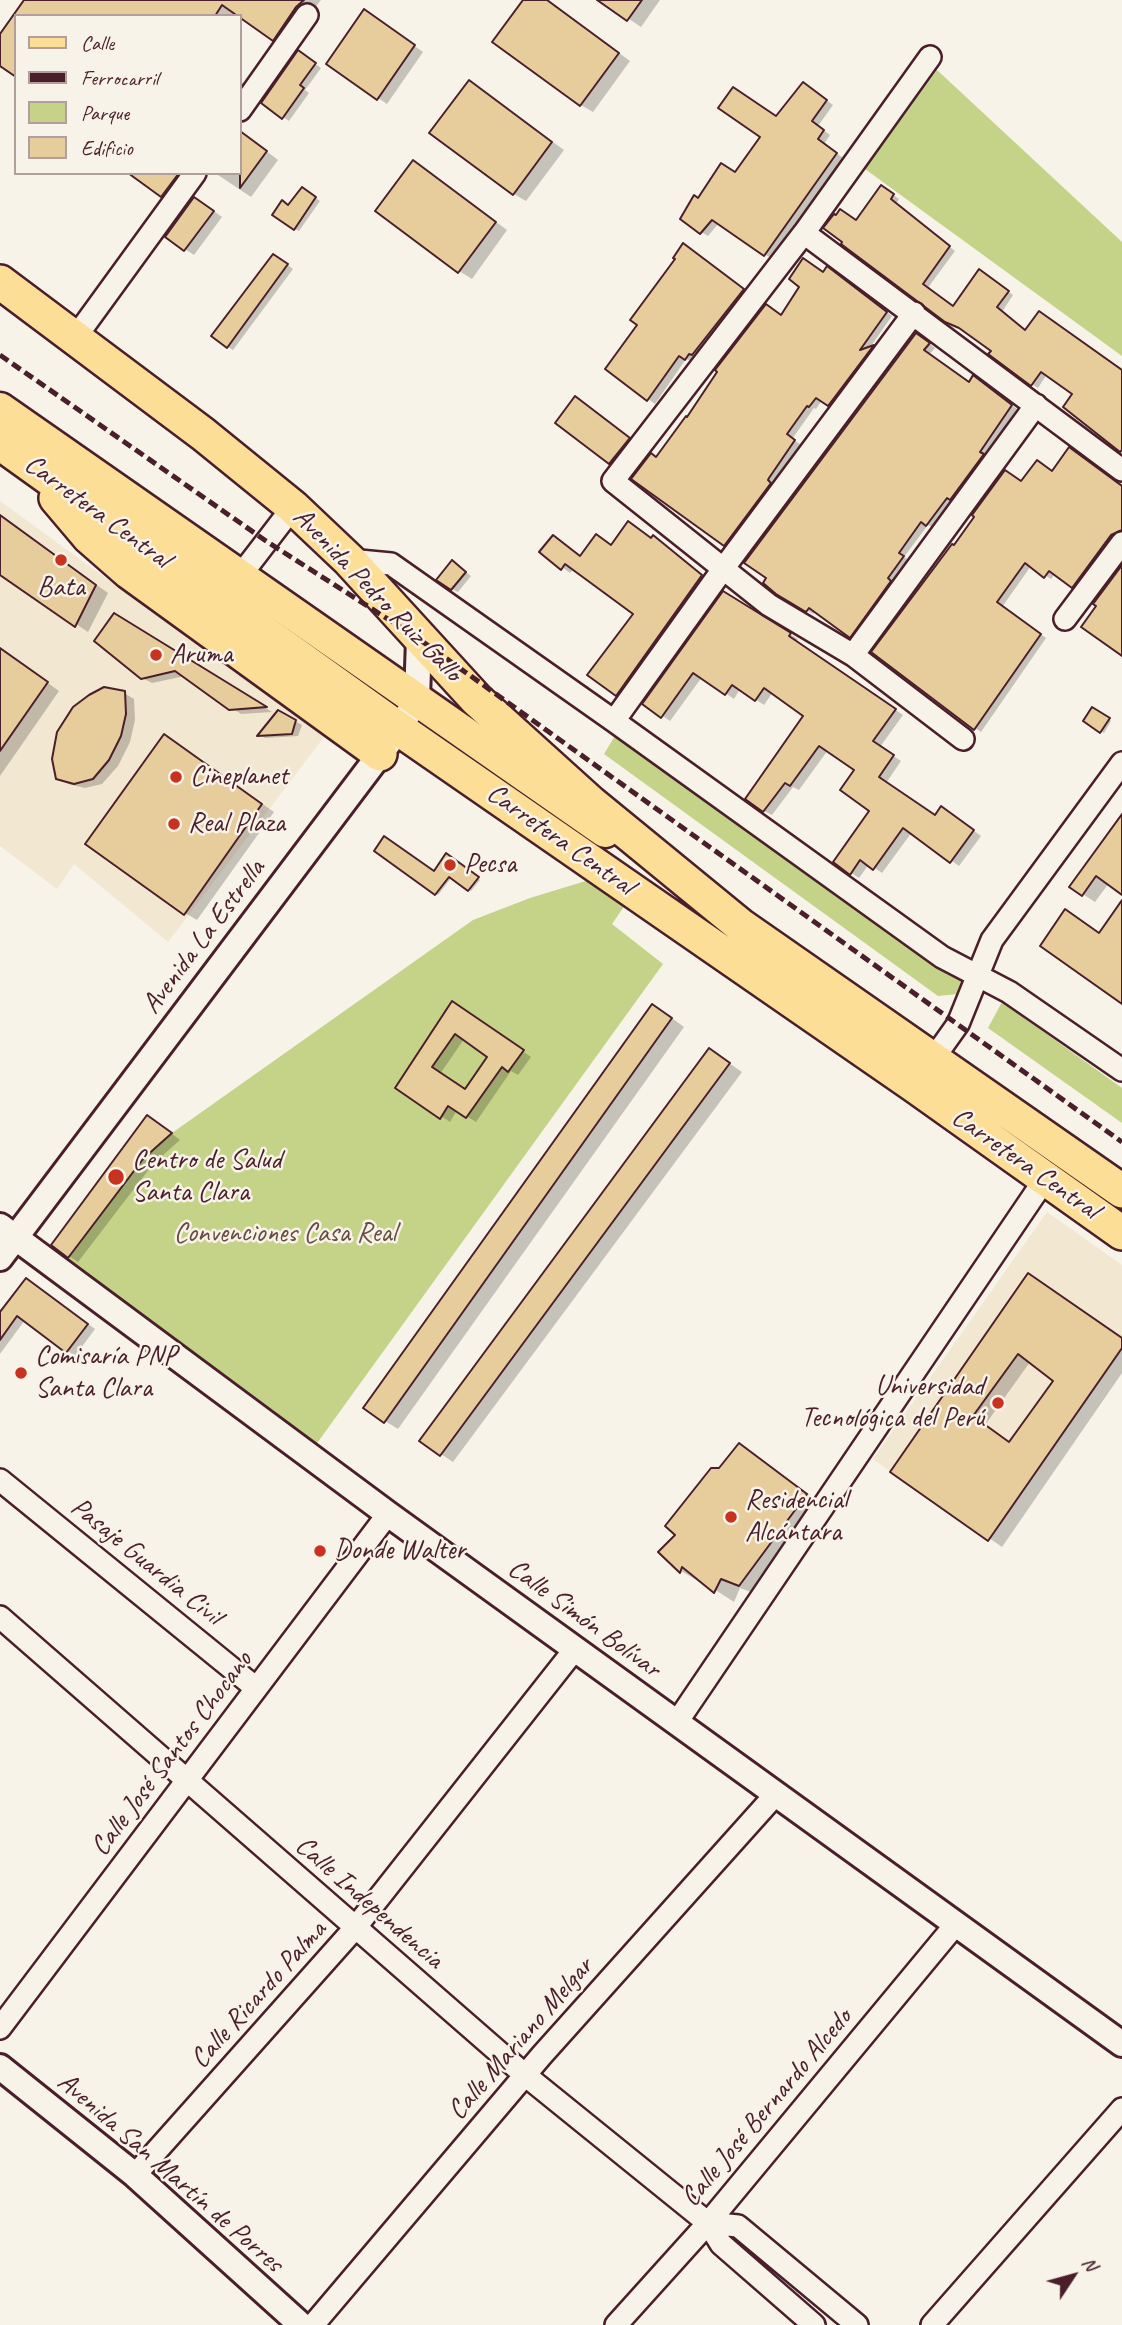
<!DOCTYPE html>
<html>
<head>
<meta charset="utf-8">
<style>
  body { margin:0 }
  #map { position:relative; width:1122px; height:2325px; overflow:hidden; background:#f7f3e8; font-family:Caveat,sans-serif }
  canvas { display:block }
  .legend { position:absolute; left:14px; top:14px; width:228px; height:161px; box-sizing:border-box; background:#f7f3e8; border:2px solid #b29e9c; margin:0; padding:9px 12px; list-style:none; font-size:21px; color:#4a1f2b }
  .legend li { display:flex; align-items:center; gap:14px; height:35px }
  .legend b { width:35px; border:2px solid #b29e9c }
  .north { position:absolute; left:1038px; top:2241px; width:70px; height:70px; -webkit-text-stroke:5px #f7f3e8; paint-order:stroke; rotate:54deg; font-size:19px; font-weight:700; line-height:28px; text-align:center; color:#4a1f2b }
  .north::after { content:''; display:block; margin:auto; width:24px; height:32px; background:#4a1f2b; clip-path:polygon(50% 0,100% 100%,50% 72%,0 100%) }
</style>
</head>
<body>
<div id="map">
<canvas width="1122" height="2325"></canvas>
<ul class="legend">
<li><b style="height:9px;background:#fcde96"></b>Calle</li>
<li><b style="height:9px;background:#4a1f2b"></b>Ferrocarril</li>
<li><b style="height:19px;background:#c4d387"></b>Parque</li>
<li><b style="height:19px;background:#e7cc9c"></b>Edificio</li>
</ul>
<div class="north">N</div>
</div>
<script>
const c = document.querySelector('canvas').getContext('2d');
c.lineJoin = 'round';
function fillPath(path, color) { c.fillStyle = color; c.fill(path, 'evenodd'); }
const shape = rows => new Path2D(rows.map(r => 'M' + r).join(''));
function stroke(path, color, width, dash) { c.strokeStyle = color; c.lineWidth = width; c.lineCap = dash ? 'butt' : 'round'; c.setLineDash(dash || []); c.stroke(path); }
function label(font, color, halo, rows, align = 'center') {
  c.font = font + ' Caveat,sans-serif'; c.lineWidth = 5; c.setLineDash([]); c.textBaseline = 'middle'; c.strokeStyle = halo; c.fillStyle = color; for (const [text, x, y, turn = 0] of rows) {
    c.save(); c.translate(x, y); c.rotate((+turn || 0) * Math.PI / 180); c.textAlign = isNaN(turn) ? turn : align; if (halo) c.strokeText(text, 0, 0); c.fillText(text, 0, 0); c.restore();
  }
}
const built = shape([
  [0,501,324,737,168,942,74,864,57,889,0,846],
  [1047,1212,1122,1265,1122,1348,988,1541,873,1459]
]);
const green = shape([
  [937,70,1122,242,1122,356,865,169],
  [616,734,968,981,967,993,938,996,604,754],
  [589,880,625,905,612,924,663,964,315,1446,282,1422,277,1413,201,1357,192,1358,64,1262,143,1159,172,1133,473,920,530,898],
  [1002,1002,1122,1088,1122,1123,988,1028]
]);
const shadow = shape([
  [27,0,321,0,286,46,235,12,232,16,16,16,0,64,0,37],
  [525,0,547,0,630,61,593,112,581,105],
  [601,0,660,0,641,27],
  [374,17,423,52,387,104,328,64],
  [304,56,321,68,305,90,309,93,289,121,283,117],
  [240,81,253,90,240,109],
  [470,82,564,150,526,201,514,194],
  [810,88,833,105,818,126,830,135,824,144,843,158,772,259,719,223,708,236,701,232,699,200,736,174,777,118],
  [240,131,278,160,251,197,215,173,240,173],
  [426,170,507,230,472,279,459,271],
  [131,173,196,173,174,203],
  [882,187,899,199,896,204,955,251,927,289,954,307,980,271,1013,295,1002,312,1026,331,1040,313,1122,370,1122,451,1065,406,1074,394,1047,374,1038,388,1032,384,991,354,993,351,963,329,946,320,843,243,844,241,826,228,835,216,837,217,841,211,857,222],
  [307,192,320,201,299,231,295,229,289,207],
  [204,204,222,217,194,255,167,237],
  [691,249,749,293,693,362,686,359,655,404,607,369,640,325,678,259],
  [280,259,293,269,233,350,228,347],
  [833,272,892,316,871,346,879,350,835,408,822,400,816,409,814,408,792,439,800,444,731,548,725,544,657,459,782,317,824,274],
  [922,338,935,348,929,355,969,384,980,381,1017,409,984,456,988,459,933,528,928,525,904,557,909,560,856,640,816,611,813,614,777,593],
  [584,404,638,444,620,468,557,423],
  [1075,452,1122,484,1122,535,1079,590,1055,574,1051,579,1031,566,1002,607,1046,638,981,732,874,652,1022,483,1053,473],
  [0,515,108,593,88,632,0,573],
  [652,540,662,542,710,581,625,700,617,695,636,614,574,568,570,573,542,552,581,557,613,546],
  [458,566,471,576,458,592,452,589],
  [724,593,798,639,796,642,903,715,880,747,901,761,886,783,936,817,950,813,981,836,959,866,912,832,882,873,869,864,859,878,835,862,872,811,857,770,828,750,799,790,793,787,772,815,764,811,806,716,773,692,764,705,740,689,734,699,702,677,670,721,645,704],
  [115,615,272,712,241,714,185,676,152,683,142,678],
  [0,649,59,691,0,776],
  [124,693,134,699,135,720,130,742,118,766,102,784,85,788,68,784,58,778],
  [1093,709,1111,721,1104,733,1085,721],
  [279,712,302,725,298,736,265,738,260,735],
  [164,736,274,812,197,920,185,913],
  [1122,817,1122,892,1109,883,1095,902,1072,887],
  [376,850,434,873,447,856,480,880,471,891,452,877,438,895],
  [461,1008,531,1057,518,1075,511,1071,476,1122,457,1110,450,1122,397,1087],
  [464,1039,490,1056,466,1091,440,1074],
  [665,1013,684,1027,398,1429,385,1421],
  [710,1050,742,1072,453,1462,441,1454],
  [157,1122,180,1140,153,1164,78,1262,69,1256],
  [1029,1275,1122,1339,1122,1373,1002,1547,893,1472],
  [1030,1362,1056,1380,1010,1443,985,1425],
  [34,1284,95,1329,75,1356,25,1320,0,1354,0,1315],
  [739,1446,758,1457,825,1506,759,1595,740,1588,734,1602,700,1580,700,1582,681,1571,661,1552,678,1534,719,1470]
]);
const building = shape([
  [24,0,304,0,296,7,273,41,222,5,215,16,16,16,16,77,0,66,0,34,24,0],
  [523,0,547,0,619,53,580,106,492,42,523,0],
  [597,0,642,0,627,21,597,0],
  [364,9,415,45,377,100,326,64,364,9],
  [298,50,316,63,300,85,304,88,282,119,261,103,298,50],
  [469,80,552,142,513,195,429,133,469,80],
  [803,82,827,100,812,121,824,130,818,139,837,153,764,256,712,220,700,234,680,219,694,195,698,198,721,163,735,172,760,137,718,108,733,87,776,116,803,82],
  [240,131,267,151,240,188,240,131],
  [413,160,496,222,458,273,375,211,413,160],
  [128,173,179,173,161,197,128,173],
  [881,185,894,194,891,199,950,246,923,284,953,306,979,269,1009,291,997,307,1025,330,1039,311,1122,370,1122,450,1120,452,1063,407,1072,394,1041,372,1031,386,988,354,991,351,959,328,945,322,841,244,842,242,823,228,834,214,836,215,840,209,856,220,881,185],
  [302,187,316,197,294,230,272,215,282,200,288,205,302,187],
  [194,197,214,211,184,251,165,237,194,197],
  [683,243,744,289,692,355,689,354,685,360,679,356,647,401,605,369,637,325,630,320,675,259,673,258,683,243],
  [273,254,288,264,227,348,211,336,273,254],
  [803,258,823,272,827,266,887,312,860,350,874,345,828,406,816,398,809,407,807,406,787,434,795,440,769,478,768,480,771,483,724,546,631,479,651,453,656,457,686,416,687,417,717,372,715,370,766,304,781,315,799,287,789,279,803,258],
  [916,333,930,343,924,350,969,382,973,375,1012,405,980,452,984,454,950,500,947,498,926,526,921,522,899,553,904,556,888,578,891,581,850,638,809,608,806,612,776,594,763,583,766,578,744,563,916,333],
  [575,396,630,438,609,464,555,423,575,396],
  [1069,447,1122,486,1122,530,1111,535,1072,588,1049,571,1044,578,1025,563,997,602,1041,634,974,730,871,652,952,544,954,545,974,517,972,515,1005,470,1021,481,1037,460,1052,471,1069,447],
  [0,515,96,585,75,627,0,575,0,515],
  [628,521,651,538,653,535,702,575,616,696,587,675,633,614,565,564,561,570,539,552,553,535,580,556,596,534,611,545,628,521],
  [452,560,466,572,451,590,436,580,452,560],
  [1122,565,1122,656,1081,627,1096,606,1093,604,1122,565],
  [723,591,791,633,789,636,896,709,873,741,894,755,879,777,935,815,941,806,974,830,950,863,903,828,873,870,860,860,850,875,833,862,869,811,840,790,854,770,819,746,790,786,785,783,763,812,745,799,803,716,764,688,755,701,732,685,725,695,693,673,661,718,642,704,723,591],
  [114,613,267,707,229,710,175,671,141,679,94,641,114,613],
  [0,648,48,682,0,751,0,648],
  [104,687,125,691,126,714,121,736,109,760,93,779,74,784,56,779,52,759,57,732,73,707,89,695,104,687],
  [1092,707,1110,718,1100,733,1083,721,1092,707],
  [278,710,296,720,292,734,257,736,278,710],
  [164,734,262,804,184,915,85,844,164,734],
  [1122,814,1122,895,1096,876,1082,896,1069,887,1122,814],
  [384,836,434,871,446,853,479,877,468,891,449,877,435,895,374,851,384,836],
  [1122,900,1122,1004,1040,946,1065,909,1099,933,1122,900],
  [452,1001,524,1050,508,1072,502,1067,466,1118,448,1106,440,1119,395,1088,452,1001],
  [455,1034,487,1057,465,1089,432,1067,455,1034],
  [652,1004,672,1018,384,1423,363,1408,652,1004],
  [709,1048,730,1063,440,1456,419,1441,709,1048],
  [147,1115,172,1133,143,1159,68,1258,51,1245,147,1115],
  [1028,1273,1122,1338,1122,1348,988,1541,890,1472,1028,1273],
  [1018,1354,1053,1381,1009,1442,973,1416,1018,1354],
  [26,1278,88,1324,66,1353,17,1316,0,1340,0,1312,26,1278],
  [739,1443,807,1494,739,1586,721,1579,714,1593,682,1567,680,1573,658,1552,675,1535,665,1526,711,1468,719,1468,739,1443]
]);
const minor = shape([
  [930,57,804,233,613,481,769,605,853,655,963,739],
  [240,110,307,15],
  [804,233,1122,470],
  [75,338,195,173],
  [349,560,391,564,614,721,942,957,1009,992,1122,1070],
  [240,576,293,507],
  [1065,619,1122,543],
  [853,655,1036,405],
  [614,721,723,569,914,313],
  [926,1069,958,1024,992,940,1122,763],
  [0,1480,256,1688],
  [0,1617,525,2075,708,2223,721,2244,814,2325],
  [677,1722,1045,1179],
  [0,2028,388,1514],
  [135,2175,355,1928,575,1649],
  [708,2223,738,2226,857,2325],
  [313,2325,542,2055,776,1794],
  [616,2325,708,2223,956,1924],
  [932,2325,1122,2109]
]);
const tertiary = shape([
  [0,1226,388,1514,1122,2044],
  [0,1258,399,729,417,699,419,639],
  [0,2067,135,2175,301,2325]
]);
const primary = shape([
  [0,409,605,831]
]);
const trunk = shape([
  [0,282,203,434,293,507,349,560,477,700,591,803,740,925,1122,1191],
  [0,443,399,729,915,1086,1122,1233],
  [56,498,89,537,129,572,380,754]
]);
const rail = shape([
  [0,355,266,541,419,639,1122,1142]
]);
const markers = [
  [61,560,7,"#c8321e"],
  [156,655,7,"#c8321e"],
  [176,777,7,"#c8321e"],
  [174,824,7,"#c8321e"],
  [450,865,7,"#c8321e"],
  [116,1177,9,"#c8321e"],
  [21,1373,7,"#c8321e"],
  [998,1403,7,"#c8321e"],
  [731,1517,7,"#c8321e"],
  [320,1551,7,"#c8321e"]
];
const streetNames = [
  ["Carretera Central",97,512,36],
  ["Avenida Pedro Ruiz Gallo",377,595,46],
  ["Carretera Central",560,840,35],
  ["Avenida La Estrella",204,937,-53],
  ["Carretera Central",1025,1164,35],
  ["Pasaje Guardia Civil",146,1562,39],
  ["Calle Simón Bolívar",584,1619,36],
  ["Calle José Santos Chocano",172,1754,-53],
  ["Calle Independencia",369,1903,41],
  ["Calle Ricardo Palma",259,1995,-48],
  ["Calle Mariano Melgar",521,2039,-49],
  ["Calle José Bernardo Alcedo",767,2108,-50],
  ["Avenida San Martín de Porres",170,2173,41]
];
const poiNames = [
  ["Bata",61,588,"center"],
  ["Aruma",170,655],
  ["Cineplanet",190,777],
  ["Real Plaza",188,824],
  ["Pecsa",464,865],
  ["Centro de Salud",132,1161],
  ["Santa Clara",132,1193],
  ["Comisaría PNP",35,1357],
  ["Santa Clara",35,1389],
  ["Universidad",984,1387,"right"],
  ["Tecnológica del Perú",984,1419,"right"],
  ["Residencial",745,1501],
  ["Alcántara",745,1533],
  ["Donde Walter",334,1551]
];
const parkNames = [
  ["Convenciones Casa Real",285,1234]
];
fillPath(built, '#f2e7d1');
fillPath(green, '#c4d387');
fillPath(shadow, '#0003');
fillPath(building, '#e7cc9c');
stroke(building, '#4a1f2b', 2);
stroke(minor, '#4a1f2b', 26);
stroke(tertiary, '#4a1f2b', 30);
stroke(primary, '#4a1f2b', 37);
stroke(trunk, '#4a1f2b', 38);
stroke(minor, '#f7f3e8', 21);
stroke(tertiary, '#f7f3e8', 24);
stroke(primary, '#fcde96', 32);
stroke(trunk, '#fcde96', 33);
stroke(rail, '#4a1f2b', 5, [10, 5]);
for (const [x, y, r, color] of markers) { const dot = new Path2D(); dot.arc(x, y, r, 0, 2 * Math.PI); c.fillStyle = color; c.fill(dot); stroke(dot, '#f7f3e8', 2.5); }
label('28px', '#4a1f2b', '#f7f3e8', streetNames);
label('28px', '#4a1f2b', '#f7f3e8', poiNames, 'left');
label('28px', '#684c42', '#f7f3e8', parkNames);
</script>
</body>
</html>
